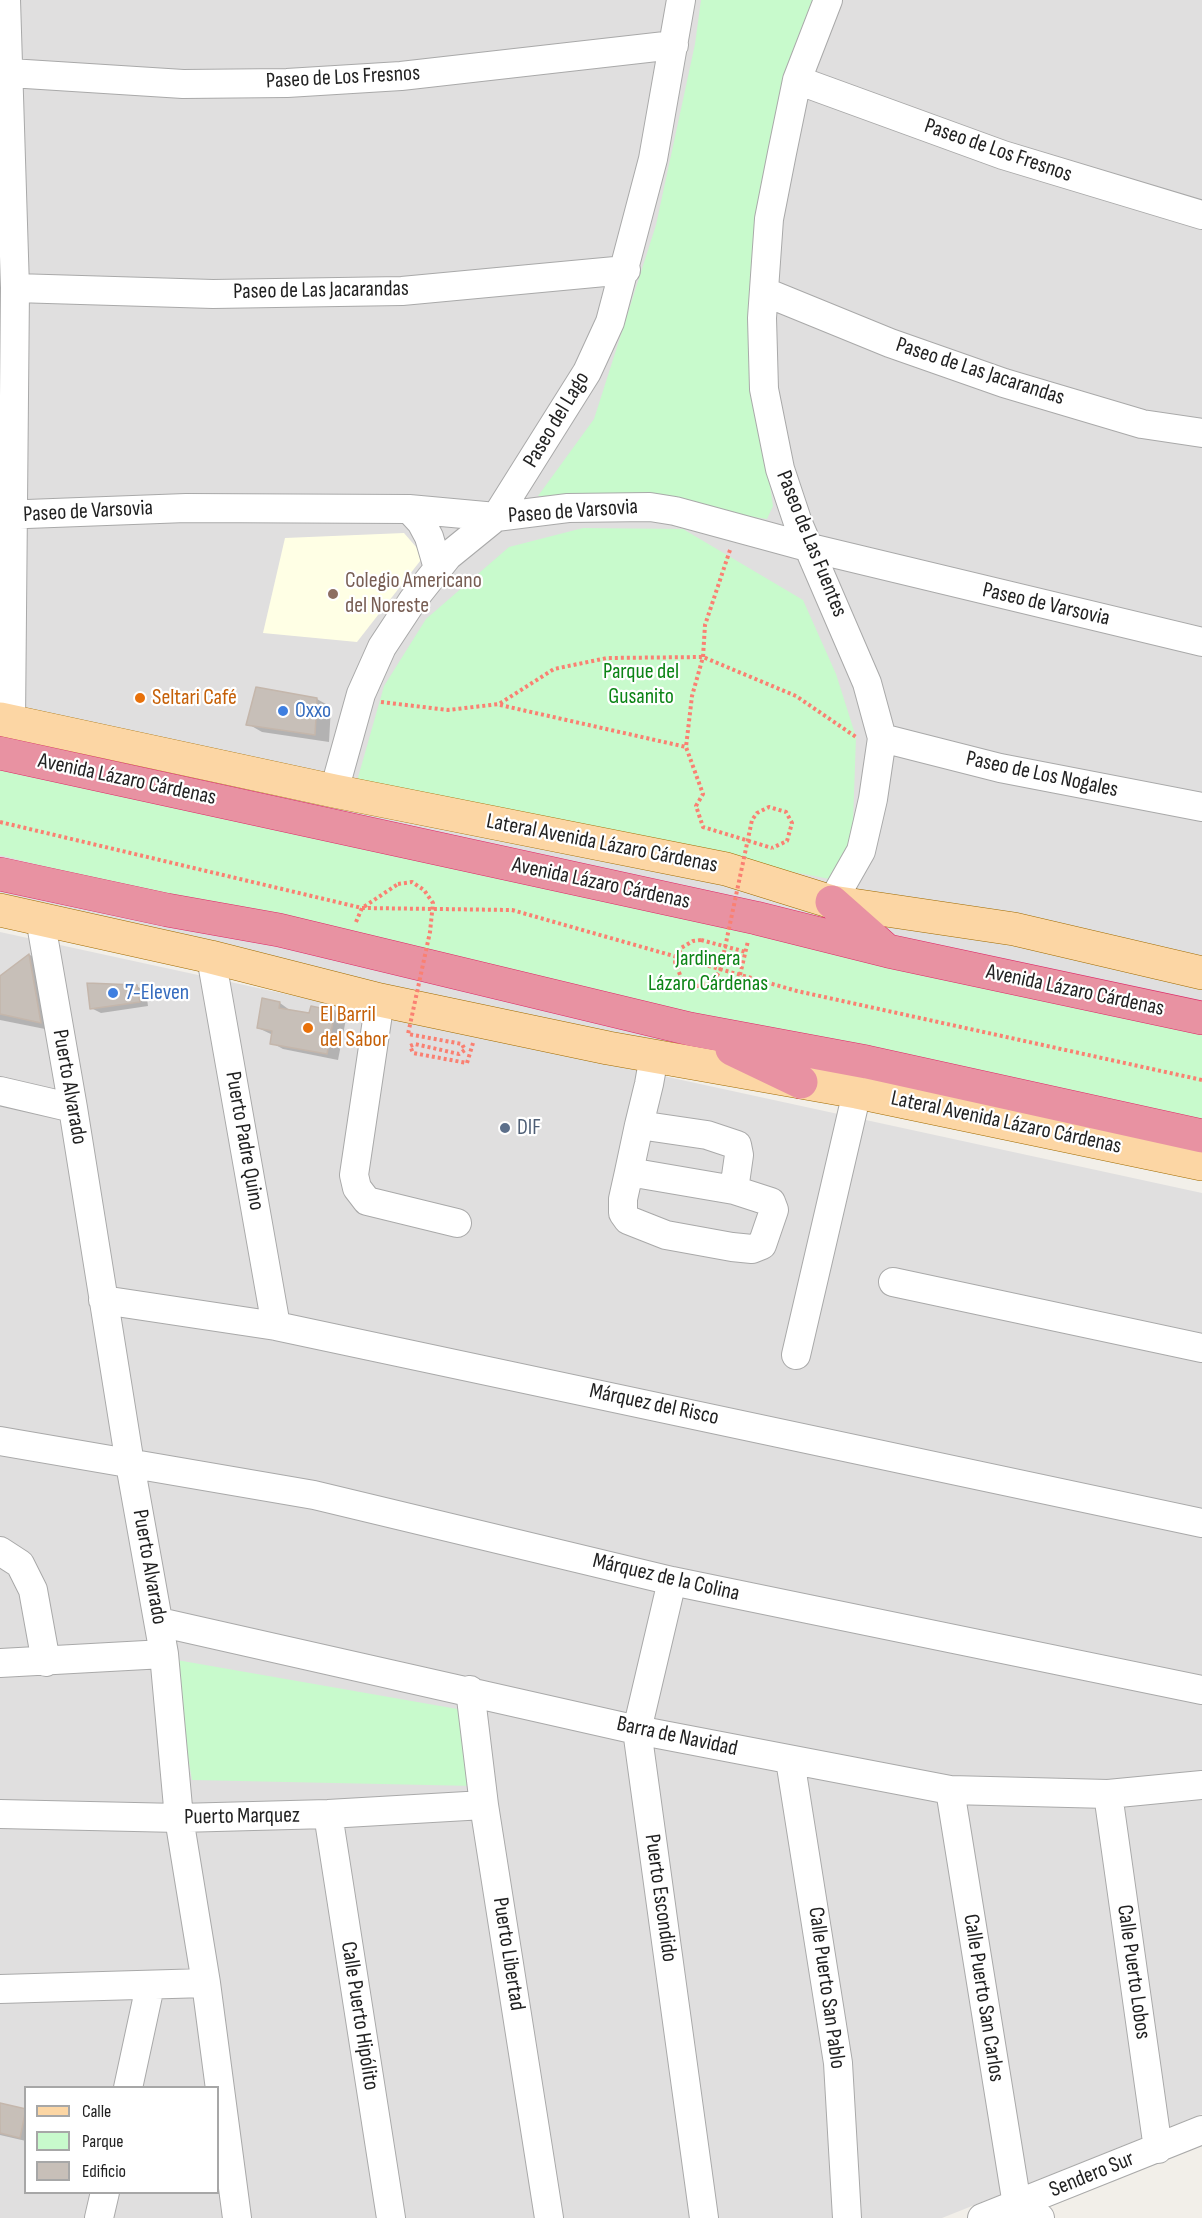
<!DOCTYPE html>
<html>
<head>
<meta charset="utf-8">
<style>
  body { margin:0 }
  #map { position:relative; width:1202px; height:2218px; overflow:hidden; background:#f2efe9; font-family:"Sofia Sans Condensed",sans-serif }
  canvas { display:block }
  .legend { position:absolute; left:24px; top:2086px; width:195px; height:108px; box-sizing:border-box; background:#fff; border:2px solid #a7a7a7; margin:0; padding:8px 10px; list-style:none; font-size:18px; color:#222 }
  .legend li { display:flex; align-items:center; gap:12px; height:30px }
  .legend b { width:30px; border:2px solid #a7a7a7 }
</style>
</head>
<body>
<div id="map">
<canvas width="1202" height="2218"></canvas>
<ul class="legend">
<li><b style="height:8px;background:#fcd6a4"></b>Calle</li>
<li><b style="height:16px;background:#c8facc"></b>Parque</li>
<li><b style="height:16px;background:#c7bfb8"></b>Edificio</li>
</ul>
</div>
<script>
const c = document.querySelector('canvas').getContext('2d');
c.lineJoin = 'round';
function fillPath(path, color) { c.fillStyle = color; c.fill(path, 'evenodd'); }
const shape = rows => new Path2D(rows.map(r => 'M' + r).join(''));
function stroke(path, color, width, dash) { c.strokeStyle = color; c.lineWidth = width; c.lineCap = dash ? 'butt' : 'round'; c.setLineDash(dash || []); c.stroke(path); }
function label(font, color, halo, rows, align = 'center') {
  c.font = font + ' "Sofia Sans Condensed",sans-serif'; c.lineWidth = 4.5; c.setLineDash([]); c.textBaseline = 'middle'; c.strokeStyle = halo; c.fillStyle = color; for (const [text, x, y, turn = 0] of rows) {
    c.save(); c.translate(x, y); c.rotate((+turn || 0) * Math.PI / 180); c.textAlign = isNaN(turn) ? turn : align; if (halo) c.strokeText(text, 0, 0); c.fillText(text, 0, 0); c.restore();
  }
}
const residential = shape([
  [0,0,1202,0,1202,1148,0,922],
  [0,932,1202,1193,1202,2114,942,2218,0,2218],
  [26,2088,218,2088,218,2192,26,2192]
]);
const education = shape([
  [404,533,424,556,357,642,263,633,285,538]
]);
const park = shape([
  [701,0,818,0,787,83,757,396,773,506,767,519,740,515,654,493,538,496,594,419,656,225,695,44],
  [583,528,683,529,803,600,836,674,856,737,852,851,840,881,355,788,384,686,426,619,509,547],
  [0,758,1202,1029,1202,1132,218,911,0,855],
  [171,1659,469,1711,476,1786,192,1780]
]);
const shadow = shape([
  [317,699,331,707,329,742,262,732,248,724],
  [30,955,48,966,60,1032,0,1020,0,978],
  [136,986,146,991,148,1006,101,1013,91,1008],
  [280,1003,291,1011,310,1015,335,1012,346,1019,338,1060,283,1049,272,1043,273,1035,258,1028],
  [0,2104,26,2111,26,2141,0,2135]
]);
const building = shape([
  [256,687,317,698,315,735,246,725,256,687],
  [29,954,41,1023,0,1014,0,976,29,954],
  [87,983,137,985,140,1002,90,1009,87,983],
  [262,998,280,1002,279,1008,309,1013,311,1006,335,1011,327,1054,270,1044,272,1031,257,1028,262,998],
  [0,2103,26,2109,20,2138,0,2133,0,2103]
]);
const path = shape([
  [730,550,705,625,703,657,692,696,686,747,703,794,696,806,703,827,772,848],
  [381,702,448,710,499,704,554,669,607,658,703,657,796,696,856,737],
  [500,705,686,747],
  [0,822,362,908,512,910,797,991,1202,1080],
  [356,922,362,908,398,884],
  [701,940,746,952],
  [740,975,748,941],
  [467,1063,473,1043]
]);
const minor = shape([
  [6,0,15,288,11,721],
  [828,0,797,80,782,153,769,219,762,318,764,389,780,469,798,523,867,683,882,738,873,799,861,851,832,902],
  [10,73,183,84,287,83,401,76,674,45],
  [797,80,1003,155,1202,215],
  [15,288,213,294,402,291,626,270],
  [765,292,890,343,1004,383,1142,424,1202,433],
  [409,509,421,522,429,537,438,568],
  [0,515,186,508,409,509,496,517,568,508,650,507,675,511,811,548,1202,642],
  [882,738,1000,768,1202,807],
  [334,791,361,694,382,647,413,600,448,556,496,517,587,372,610,322,653,159,681,0],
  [40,918,73,1108,130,1464,164,1654,179,1818,206,1983,237,2218],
  [211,957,276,1326],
  [380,1000,354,1175,357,1188,367,1201,457,1223],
  [0,1091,73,1108],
  [639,1125,707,1135,737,1145,739,1155,734,1190],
  [629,1172,734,1190,771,1202,774,1210,762,1245,752,1249,732,1247,666,1235,628,1220,623,1213,623,1199,629,1172,639,1125,649,1084,654,1056],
  [893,1282,1202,1348],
  [103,1300,276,1326,1202,1523],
  [796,1355,857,1092],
  [0,1441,314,1495,672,1581,1202,1690],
  [0,1551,20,1564,33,1590,46,1662],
  [672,1581,637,1730,704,2218],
  [159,1622,637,1730,950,1790,1108,1794,1202,1785],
  [0,1663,164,1654],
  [470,1690,484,1805,549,2218],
  [790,1760,838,2063,847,2218],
  [950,1790,1017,2205,1040,2218],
  [1108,1794,1158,2149],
  [0,1814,179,1818,328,1814,484,1805],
  [328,1814,391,2218],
  [0,1989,206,1983],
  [128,2088,150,1986],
  [99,2218,105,2192],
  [982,2218,1202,2130]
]);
const major = shape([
  [0,719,334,791,726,869,832,902,1014,929,1202,973],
  [0,910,211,957,380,1000,608,1048,857,1092,1202,1164]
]);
const highway = shape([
  [0,753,756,918,888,951,1202,1018],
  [0,874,167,910,279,930,690,1029,867,1062,1202,1136],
  [832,902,884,948],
  [732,1049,801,1082]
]);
const pathBridge = shape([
  [398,884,412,882,424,890,433,903,430,932,408,1034,462,1044,465,1050,459,1054,415,1044,410,1046,413,1053,467,1063],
  [701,940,693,941,681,948,675,962,682,980,697,986,713,981,720,971,752,820,757,813,769,807,786,812,792,823,787,841,772,848]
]);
const markers = [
  [333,594,6,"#8d6e63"],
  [140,698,6,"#e8710a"],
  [283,711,6,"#3f7fe0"],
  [113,993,6,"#3f7fe0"],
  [308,1028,6,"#e8710a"],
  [505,1128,6,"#5c6f8a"]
];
const streetNames = [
  ["Paseo de Los Fresnos",343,78,-3],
  ["Paseo de Los Fresnos",998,151,19],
  ["Paseo de Las Jacarandas",321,291,-1],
  ["Paseo de Las Jacarandas",980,372,18],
  ["Paseo del Lago",557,420,-59],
  ["Paseo de Varsovia",88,512,-3],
  ["Paseo de Varsovia",573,512,-4],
  ["Paseo de Las Fuentes",811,544,68],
  ["Paseo de Varsovia",1046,605,13],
  ["Paseo de Los Nogales",1042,775,12],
  ["Avenida Lázaro Cárdenas",127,780,12],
  ["Lateral Avenida Lázaro Cárdenas",602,844,11],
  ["Avenida Lázaro Cárdenas",601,884,12],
  ["Avenida Lázaro Cárdenas",1075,991,12],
  ["Puerto Alvarado",69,1087,80],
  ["Lateral Avenida Lázaro Cárdenas",1006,1123,12],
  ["Puerto Padre Quino",244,1141,80],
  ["Márquez del Risco",654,1405,12],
  ["Puerto Alvarado",149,1567,80],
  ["Márquez de la Colina",666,1578,13],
  ["Barra de Navidad",677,1737,12],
  ["Puerto Marquez",242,1817,-1],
  ["Puerto Escondido",660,1898,82],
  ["Puerto Libertad",508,1954,81],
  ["Calle Puerto Lobos",1133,1972,82],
  ["Calle Puerto San Pablo",826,1988,82],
  ["Calle Puerto San Carlos",983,1998,81],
  ["Calle Puerto Hipólito",359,2016,81],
  ["Sendero Sur",1092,2175,-22]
];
const educationNames = [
  ["Colegio Americano",345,581],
  ["del Noreste",345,606]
];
const parkNames = [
  ["Parque del",641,672],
  ["Gusanito",641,697],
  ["Jardinera",708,959],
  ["Lázaro Cárdenas",708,984]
];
const foodNames = [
  ["Seltari Café",152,698],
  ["El Barril",320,1015],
  ["del Sabor",320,1040]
];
const shopNames = [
  ["Oxxo",295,711],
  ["7-Eleven",125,993]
];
const serviceNames = [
  ["DIF",517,1128]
];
fillPath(residential, '#e0dfdf');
fillPath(education, '#ffffe5');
fillPath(park, '#c8facc');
fillPath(shadow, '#0003');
fillPath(building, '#c7bfb8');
stroke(building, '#c4b6ab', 1.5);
stroke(minor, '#a9a9a9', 30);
stroke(major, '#a06b00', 34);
stroke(highway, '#dc2a67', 34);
stroke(path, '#fa8072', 4, [3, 3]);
stroke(minor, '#fff', 28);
stroke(major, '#fcd6a4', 33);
stroke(highway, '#e892a2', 33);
stroke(pathBridge, '#fa8072', 4, [3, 3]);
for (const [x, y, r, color] of markers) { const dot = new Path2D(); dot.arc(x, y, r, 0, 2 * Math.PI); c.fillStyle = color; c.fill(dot); stroke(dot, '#fff', 2); }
label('22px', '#222', '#fff', streetNames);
label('22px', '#785e54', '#fff', educationNames, 'left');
label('22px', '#0c8416', '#fff', parkNames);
label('22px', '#c56008', '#fff', foodNames, 'left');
label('22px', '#366cbe', '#fff', shopNames, 'left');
label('22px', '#4e5e75', '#fff', serviceNames, 'left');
</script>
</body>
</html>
